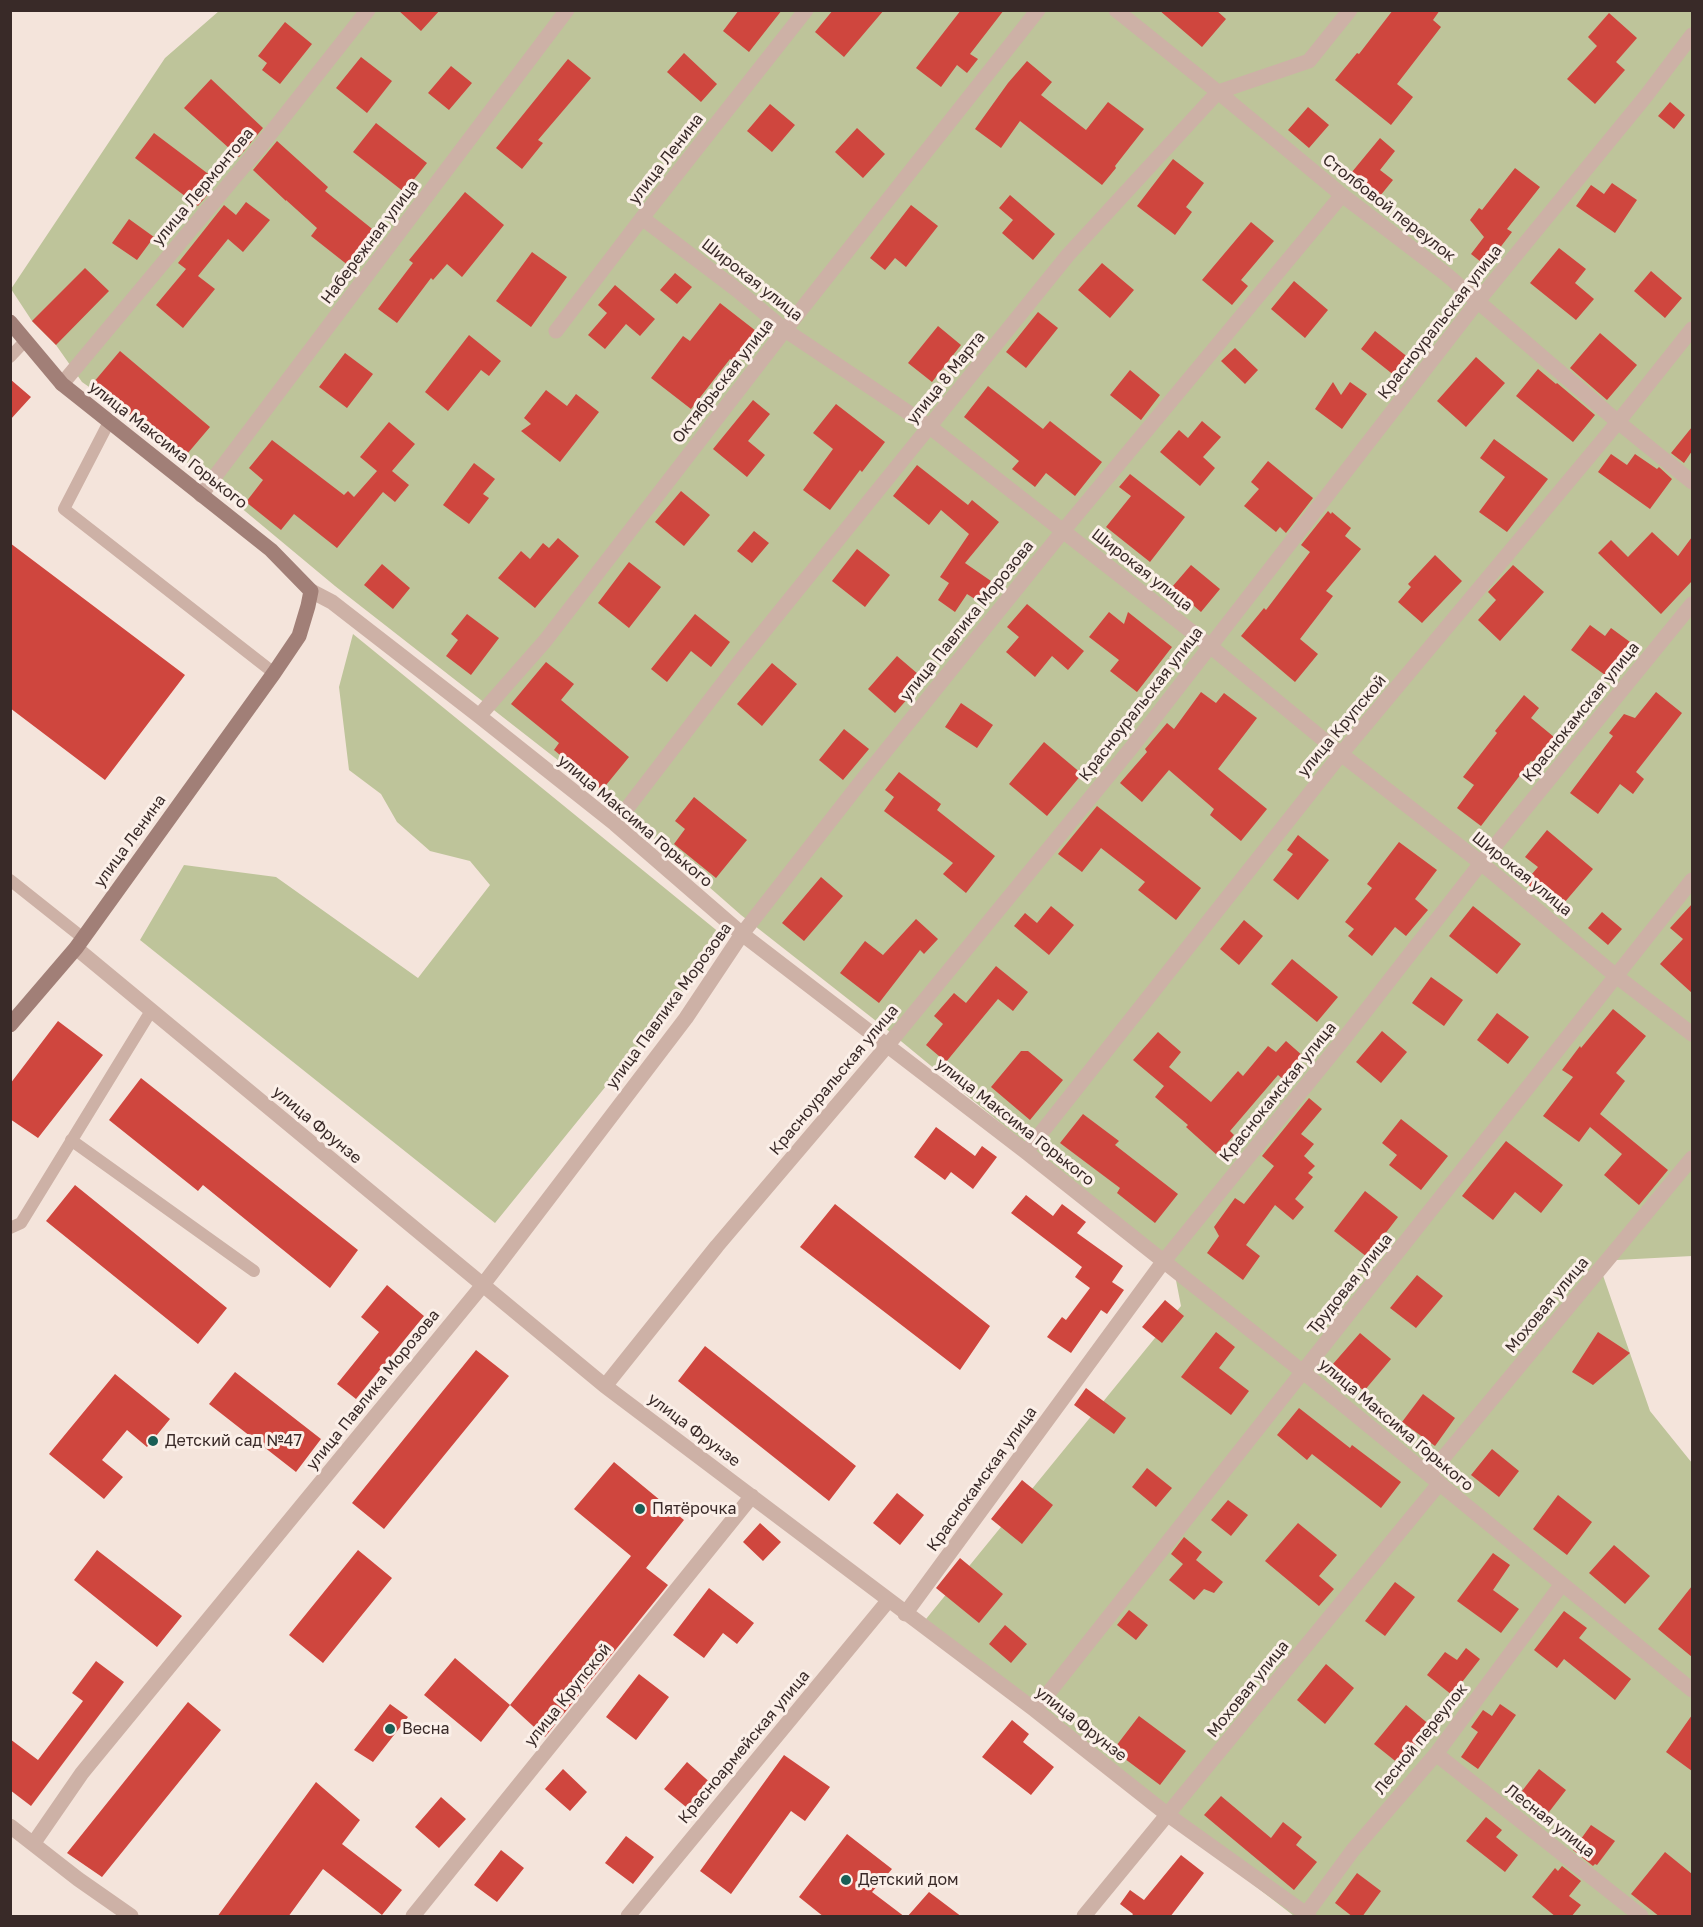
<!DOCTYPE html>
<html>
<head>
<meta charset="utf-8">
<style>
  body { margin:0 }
  #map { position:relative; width:1703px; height:1927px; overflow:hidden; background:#f4e4db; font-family:"Golos Text",sans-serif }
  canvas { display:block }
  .frame { position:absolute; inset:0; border:12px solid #392a28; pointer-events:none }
</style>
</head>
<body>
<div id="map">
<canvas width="1703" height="1927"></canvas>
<div class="frame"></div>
</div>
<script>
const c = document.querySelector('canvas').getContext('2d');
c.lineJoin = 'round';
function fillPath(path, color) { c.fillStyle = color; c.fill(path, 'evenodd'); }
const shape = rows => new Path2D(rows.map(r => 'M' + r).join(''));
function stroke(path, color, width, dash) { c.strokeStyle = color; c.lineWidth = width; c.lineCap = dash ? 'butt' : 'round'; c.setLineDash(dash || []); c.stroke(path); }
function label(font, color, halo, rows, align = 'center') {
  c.font = font + ' "Golos Text",sans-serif'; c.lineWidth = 6; c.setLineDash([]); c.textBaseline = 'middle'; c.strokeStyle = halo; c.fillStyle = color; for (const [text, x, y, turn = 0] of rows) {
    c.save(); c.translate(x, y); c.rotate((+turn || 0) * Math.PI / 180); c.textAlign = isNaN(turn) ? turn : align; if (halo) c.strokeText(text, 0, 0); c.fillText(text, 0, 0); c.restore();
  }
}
const green = shape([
  [219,11,1692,11,1692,1256,1598,1261,1650,1411,1692,1463,1692,1916,1294,1916,1159,1812,926,1619,1181,1306,1173,1265,885,1028,741,915,618,807,335,586,132,417,82,382,56,345,32,321,11,289,165,58],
  [353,634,726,938,495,1223,140,940,184,865,276,877,418,978,490,885,470,861,430,851,397,822,381,794,349,770,339,687]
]);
const building = shape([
  [398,10,440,10,421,31],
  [739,10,782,10,749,52,723,31],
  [833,10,884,10,844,57,815,32],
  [961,10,1004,10,970,54,978,59,967,73,957,65,941,87,916,68],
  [1159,10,1216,10,1226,19,1202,47],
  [1393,10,1440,10,1433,20,1441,27,1397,84,1413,97,1391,125,1335,80,1357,53,1359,54],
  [1609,13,1637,38,1616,62,1625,70,1595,104,1567,79,1597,46,1588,37],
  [285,22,312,44,280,84,262,70,267,63,258,56],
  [684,53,717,84,701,102,667,72],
  [361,57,392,81,367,113,336,88],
  [568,59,591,78,538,140,543,143,522,169,496,148],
  [1027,61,1052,82,1041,95,1086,130,1108,102,1144,129,1115,166,1116,168,1102,185,1020,121,1001,148,975,129,1008,83],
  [451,66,472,83,449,110,428,93],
  [211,79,263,128,239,157,184,108],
  [1670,102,1685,115,1674,129,1658,116],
  [770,104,795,125,772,152,747,131],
  [1308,107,1329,125,1309,148,1288,130],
  [376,123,427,163,404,192,353,152],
  [857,128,885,154,863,178,835,152],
  [154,133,211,176,202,187,209,193,198,206,135,158],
  [1380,138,1395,151,1380,170,1393,180,1376,201,1347,178],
  [277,141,328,187,325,191,376,232,349,266,311,236,317,228,286,200,286,201,253,170],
  [1173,159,1204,183,1186,207,1192,212,1175,235,1137,206],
  [1515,168,1540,187,1507,229,1512,232,1486,266,1471,254,1484,237,1470,220,1479,208,1482,210],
  [1612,183,1637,200,1615,233,1576,206,1591,185,1604,194],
  [465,192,504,225,462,277,447,264,433,280,431,278,397,323,378,309,413,263,409,260],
  [1010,195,1055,234,1033,260,1002,233,1013,220,999,208],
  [246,202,270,220,243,252,228,239,198,276,215,289,183,328,156,305,186,269,178,263,224,205,236,215],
  [911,205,938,226,906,267,895,258,885,270,870,258],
  [129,219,154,237,137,260,112,243],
  [1251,222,1274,241,1241,280,1248,286,1232,305,1202,280],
  [1559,248,1586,269,1575,283,1594,299,1576,320,1530,283],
  [532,252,567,277,531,327,496,301],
  [1102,263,1134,290,1110,318,1078,290],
  [85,268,109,291,56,345,32,321],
  [1651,271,1682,298,1665,318,1634,291],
  [675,273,692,287,677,304,660,290],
  [1294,281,1328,310,1305,338,1271,309],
  [615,285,655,319,640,336,626,324,605,349,588,335,607,313,598,305],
  [720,303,756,331,733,361,730,359,691,409,651,378,683,336,690,341],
  [1038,312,1058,328,1026,368,1006,352],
  [938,326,961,345,932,382,908,363],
  [1375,331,1409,358,1395,376,1361,349],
  [1600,333,1637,365,1607,400,1570,368],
  [469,335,501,361,489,376,481,370,448,411,425,392],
  [1235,348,1258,370,1245,384,1221,361],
  [120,351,210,427,182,460,93,383],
  [345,353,373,374,347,408,319,387],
  [1476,357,1505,383,1466,427,1437,401],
  [1538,369,1556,384,1557,383,1595,415,1573,442,1516,396],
  [1130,370,1160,395,1141,420,1110,395],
  [10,379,31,397,10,420],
  [1333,382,1341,395,1350,382,1367,394,1342,429,1315,409],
  [988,386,1043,429,1050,421,1102,462,1075,496,1046,473,1035,487,1012,469,1019,461,964,417],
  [546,390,567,406,576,394,599,412,560,462,521,431,531,424,524,418],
  [753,400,770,414,748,441,765,455,747,477,713,449],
  [836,404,885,442,862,472,860,470,830,510,803,490,833,449,813,433],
  [1202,421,1221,437,1203,457,1215,468,1200,486,1160,452,1179,430,1188,438],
  [389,422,415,444,392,471,409,485,395,502,383,492,337,548,294,514,281,530,246,502,263,480,249,468,272,440,344,495,348,491,354,497,377,471,360,457],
  [1692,427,1692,451,1684,463,1671,453],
  [1494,439,1548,479,1507,532,1479,512,1505,477,1480,458],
  [1611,454,1627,465,1635,454,1657,469,1659,467,1672,479,1650,509,1598,472],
  [1268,461,1313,498,1286,533,1280,527,1276,532,1244,506,1259,489,1251,482],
  [474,463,495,479,483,494,489,498,469,524,443,505],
  [917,465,968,505,972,500,999,522,965,563,991,581,978,601,967,594,955,612,938,600,949,583,940,577,969,534,941,510,929,525,893,496],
  [1130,474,1185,517,1150,562,1106,527,1131,496,1119,487],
  [681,491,710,515,684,546,655,522],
  [1328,511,1331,514,1332,512,1351,528,1345,536,1361,549,1326,591,1333,596,1300,639,1318,654,1295,682,1241,636,1264,608,1266,610,1310,552,1301,545],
  [754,531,769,543,752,563,737,551],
  [1652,532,1678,556,1692,537,1692,581,1661,614,1598,553,1611,540,1628,557],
  [558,538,579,556,535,608,498,578,521,551,530,559,543,543,549,548],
  [10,543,185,675,105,780,10,708],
  [857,549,890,575,865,607,832,581],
  [1435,555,1462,581,1422,623,1398,602,1411,587,1408,584],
  [629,562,661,587,629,628,598,603],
  [382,564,410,588,393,609,364,585],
  [1191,565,1220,589,1201,612,1172,587],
  [1513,565,1544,592,1500,641,1478,620,1496,600,1488,592],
  [1027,604,1084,651,1068,670,1052,656,1035,677,1006,652,1019,637,1007,627],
  [1109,612,1124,624,1128,612,1172,647,1137,692,1110,671,1119,660,1089,637],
  [467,614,499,638,471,675,446,656,458,640,451,634],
  [695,614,730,642,711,667,691,651,667,682,651,669],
  [1590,625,1605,636,1611,628,1630,642,1605,675,1571,650],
  [897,656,918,674,903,691,909,697,895,713,868,689],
  [546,662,574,684,561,700,629,757,602,790,554,750,559,743,511,704],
  [772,663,797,684,762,726,737,704],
  [1201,692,1216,703,1224,693,1257,718,1218,769,1267,809,1241,841,1210,815,1214,809,1169,770,1142,802,1120,783,1147,752,1145,749,1167,723,1174,729],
  [1656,692,1682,713,1636,772,1644,779,1633,794,1620,784,1598,814,1570,793,1613,736,1609,733,1624,714,1635,718],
  [1524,695,1539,708,1531,718,1554,737,1533,762,1531,761,1481,826,1457,808,1474,785,1463,777,1497,733,1495,731],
  [961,703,993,725,977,748,945,727],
  [844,729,869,749,843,780,819,760],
  [1044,742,1082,774,1047,816,1009,784],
  [899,772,941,804,937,810,995,856,966,893,943,874,953,863,884,811,894,797,885,790],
  [694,797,747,840,716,878,674,844,685,829,675,821],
  [1097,806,1201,888,1176,920,1138,890,1145,882,1101,848,1082,872,1058,854],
  [1547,830,1593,869,1558,910,1525,882,1538,867,1525,857],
  [1298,835,1329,860,1298,900,1273,880,1293,854,1287,850],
  [1399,842,1437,870,1415,899,1428,910,1406,936,1395,927,1372,956,1348,936,1354,929,1345,922,1372,888,1367,884],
  [821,877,843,896,804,941,782,923],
  [1692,904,1692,993,1660,964,1683,939,1670,928],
  [1051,906,1074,925,1049,955,1014,926,1025,913,1037,923],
  [1473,906,1521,944,1497,974,1449,936],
  [1602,912,1622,929,1608,945,1588,928],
  [916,919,938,939,924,954,920,950,879,1003,840,973,865,941,883,955],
  [1244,920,1263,936,1239,965,1220,949],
  [1292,959,1338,997,1317,1022,1271,984],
  [996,966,1028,992,1013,1011,998,999,946,1062,926,1045,943,1024,934,1016,954,993,966,1003],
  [1431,977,1463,1000,1444,1026,1412,1003],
  [1613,1009,1646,1036,1616,1073,1625,1081,1600,1114,1668,1170,1639,1205,1604,1175,1622,1154,1590,1127,1579,1142,1543,1116,1573,1077,1562,1070,1580,1046,1581,1048],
  [1497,1013,1529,1037,1508,1064,1477,1040],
  [58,1021,103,1055,38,1138,10,1119,10,1084],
  [1382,1031,1407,1052,1381,1083,1356,1062],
  [1158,1032,1181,1052,1169,1067,1211,1102,1238,1071,1243,1076,1268,1046,1276,1052,1286,1041,1303,1056,1284,1080,1278,1075,1230,1131,1234,1135,1217,1155,1186,1127,1188,1125,1155,1097,1164,1086,1133,1060],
  [1021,1051,1028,1051,1063,1080,1030,1120,991,1087],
  [141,1078,358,1250,330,1288,203,1185,198,1191,109,1120],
  [1309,1098,1322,1109,1301,1134,1314,1144,1304,1156,1315,1166,1308,1173,1313,1177,1295,1199,1304,1207,1293,1220,1275,1205,1246,1245,1260,1256,1243,1280,1207,1253,1219,1236,1214,1227,1235,1198,1244,1204,1274,1166,1262,1156],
  [1083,1114,1119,1141,1115,1145,1178,1194,1155,1223,1117,1193,1120,1188,1060,1143],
  [1401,1119,1448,1156,1421,1190,1389,1165,1397,1155,1382,1143],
  [936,1127,975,1156,982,1146,997,1157,973,1189,951,1172,945,1180,914,1157],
  [1506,1141,1563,1185,1541,1213,1515,1192,1493,1220,1462,1196],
  [75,1185,227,1308,198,1344,46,1221],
  [1365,1191,1398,1217,1367,1257,1334,1231],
  [1026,1195,1053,1216,1062,1204,1086,1222,1077,1233,1123,1266,1112,1282,1124,1290,1107,1314,1101,1310,1071,1353,1047,1337,1062,1317,1066,1320,1090,1288,1075,1277,1082,1267,1011,1213],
  [835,1204,990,1326,960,1370,800,1247],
  [1417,1275,1443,1296,1416,1328,1390,1308],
  [387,1285,424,1316,356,1399,337,1384,379,1332,361,1317],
  [1165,1300,1184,1316,1162,1343,1142,1327],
  [1216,1332,1235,1347,1219,1368,1249,1391,1231,1415,1181,1377],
  [1598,1332,1630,1353,1593,1385,1572,1372],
  [1360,1333,1391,1359,1364,1391,1333,1364],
  [705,1346,856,1466,829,1501,678,1381],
  [476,1350,509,1376,384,1529,352,1503],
  [235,1372,321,1439,296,1472,209,1404],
  [115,1374,170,1419,147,1447,127,1430,102,1460,123,1477,104,1499,49,1454],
  [1086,1388,1126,1418,1114,1434,1074,1405],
  [1423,1394,1455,1418,1435,1446,1402,1422],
  [1299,1408,1350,1448,1352,1445,1401,1482,1381,1508,1312,1454,1307,1460,1277,1435],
  [1492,1449,1519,1471,1499,1497,1471,1475],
  [614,1462,684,1520,646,1568,668,1585,545,1737,510,1705,631,1556,574,1509],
  [1147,1468,1172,1488,1156,1507,1132,1487],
  [1022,1480,1053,1505,1022,1544,991,1519],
  [897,1493,924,1515,900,1545,873,1523],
  [1558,1495,1592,1522,1567,1555,1533,1529],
  [1228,1500,1248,1515,1231,1536,1211,1520],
  [760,1523,781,1542,763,1561,743,1542],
  [1298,1523,1337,1555,1319,1576,1334,1589,1319,1606,1265,1561],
  [1184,1537,1202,1552,1196,1560,1223,1582,1214,1593,1204,1589,1194,1600,1169,1580,1183,1564,1171,1554],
  [1614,1545,1650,1576,1625,1604,1589,1573],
  [97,1550,182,1616,157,1647,74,1580],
  [358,1550,392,1578,323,1663,289,1635],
  [1493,1553,1510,1565,1493,1590,1519,1609,1501,1633,1457,1601],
  [960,1558,1003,1594,979,1623,936,1588],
  [1395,1582,1415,1597,1385,1636,1365,1621],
  [1692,1586,1692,1657,1658,1629],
  [709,1588,754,1623,737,1644,723,1633,704,1658,673,1635],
  [1129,1610,1148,1625,1136,1640,1117,1625],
  [1564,1611,1587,1628,1579,1638,1631,1679,1615,1700,1564,1659,1557,1668,1534,1650],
  [1005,1625,1027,1644,1011,1663,989,1644],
  [1466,1648,1480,1659,1452,1695,1427,1675,1445,1652,1457,1660],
  [455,1658,510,1705,481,1742,424,1695],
  [96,1661,124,1682,31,1806,10,1790,10,1739,38,1760,83,1701,72,1693],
  [1326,1664,1354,1688,1325,1724,1297,1700],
  [639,1674,669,1697,636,1740,606,1717],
  [188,1702,221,1730,102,1877,67,1853],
  [390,1704,408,1717,373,1762,354,1750],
  [1500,1704,1516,1715,1478,1769,1461,1757,1478,1732,1471,1727,1483,1710,1492,1716],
  [1406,1705,1431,1726,1399,1764,1374,1744],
  [1692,1715,1692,1771,1666,1752],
  [1139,1716,1186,1751,1160,1785,1113,1750],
  [1012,1720,1029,1734,1023,1742,1054,1767,1031,1795,982,1757],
  [784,1755,830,1787,805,1821,791,1811,731,1894,700,1871],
  [687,1762,713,1785,691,1811,664,1789],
  [563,1769,587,1792,570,1811,545,1789],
  [1539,1769,1566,1790,1542,1821,1515,1800],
  [316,1782,360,1820,342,1844,402,1890,382,1915,323,1869,288,1917,217,1917],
  [1221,1796,1271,1838,1283,1822,1302,1837,1296,1845,1317,1862,1294,1890,1204,1815],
  [441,1797,466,1819,439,1848,415,1827],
  [1486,1817,1502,1830,1496,1837,1518,1855,1505,1872,1466,1841],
  [1591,1825,1615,1841,1597,1865,1595,1864,1593,1866,1573,1850],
  [847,1834,892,1869,872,1892,905,1917,824,1917,799,1897],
  [626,1836,654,1857,633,1884,605,1863],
  [501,1850,524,1868,497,1902,474,1885],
  [1665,1852,1692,1874,1692,1917,1660,1917,1631,1894],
  [1181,1855,1204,1873,1170,1917,1131,1917,1133,1914,1120,1904,1130,1890,1144,1900],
  [1562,1866,1581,1881,1569,1896,1581,1905,1571,1917,1556,1917,1532,1897,1555,1868,1558,1871],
  [1357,1873,1381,1891,1362,1917,1353,1917,1335,1903],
  [929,1892,962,1917,907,1917]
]);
const lane = shape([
  [10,357,26,340],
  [109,422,64,509,274,673],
  [10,880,83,938],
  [71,1140,254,1271],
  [10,1228,21,1223,151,1011]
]);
const street = shape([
  [1116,10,1218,92,1342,195,1447,275,1618,422,1692,482],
  [642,218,737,290,785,330,930,427,1210,646,1341,754,1481,863,1616,976,1692,1034],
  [556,331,642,218,806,10],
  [62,384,259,148,368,10],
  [201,495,567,10],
  [311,591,332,602,479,716,615,824,742,934,1026,1152,1303,1372,1692,1690],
  [479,716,545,641,785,330,1038,10],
  [615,824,740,661,1068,255,1218,92,1309,61,1350,10],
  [76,948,605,1386,1035,1710,1168,1815,1309,1916],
  [1026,1152,1341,754,1618,422,1692,329],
  [605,1386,717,1246,887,1046,1132,747,1478,301,1646,96,1692,35],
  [1429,1475,1692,1158],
  [905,1614,1163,1262,1343,1040,1481,863,1692,604],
  [1035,1710,1692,880],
  [1436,1754,1641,1916],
  [10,1826,78,1879,131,1916],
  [33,1844,82,1773,482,1286,686,1018,742,934,863,779,1063,531,1342,195],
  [1306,1914,1353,1850,1436,1754,1562,1584],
  [413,1916,752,1496],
  [628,1916,888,1601],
  [1084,1916,1439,1484]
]);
const secondary = shape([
  [10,322,62,384,271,550,311,591,308,606,299,636,274,673,76,948,10,1025]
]);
const markers = [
  [153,1441,6,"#195e55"],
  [640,1509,6,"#195e55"],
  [390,1729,6,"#195e55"],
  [846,1880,6,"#195e55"]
];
const streetNames = [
  ["улица Ленина",666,159,-52],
  ["улица Лермонтова",203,187,-50],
  ["Столбовой переулок",1389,208,38],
  ["Набережная улица",370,242,-53],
  ["Широкая улица",752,280,38],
  ["Красноуральская улица",1440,322,-52],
  ["улица 8 Марта",946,378,-51],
  ["Октябрьская улица",723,381,-52],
  ["улица Максима Горького",168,445,38],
  ["Широкая улица",1142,570,38],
  ["улица Павлика Морозова",967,621,-51],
  ["Красноуральская улица",1141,704,-52],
  ["Краснокамская улица",1581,712,-51],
  ["улица Крупской",1342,726,-50],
  ["улица Максима Горького",635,821,40],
  ["улица Ленина",130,841,-54],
  ["Широкая улица",1522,874,39],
  ["улица Павлика Морозова",669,1006,-54],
  ["Красноуральская улица",834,1080,-50],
  ["Краснокамская улица",1278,1092,-51],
  ["улица Максима Горького",1015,1122,38],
  ["улица Фрунзе",317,1125,40],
  ["Трудовая улица",1350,1284,-51],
  ["Моховая улица",1547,1305,-50],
  ["улица Павлика Морозова",373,1390,-51],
  ["улица Максима Горького",1396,1425,40],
  ["улица Фрунзе",694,1430,37],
  ["Краснокамская улица",982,1479,-54],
  ["Моховая улица",1248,1689,-51],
  ["улица Крупской",568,1695,-51],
  ["улица Фрунзе",1081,1724,38],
  ["Лесной переулок",1421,1739,-51],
  ["Красноармейская улица",744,1747,-50],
  ["Лесная улица",1550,1821,38]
];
const poiNames = [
  ["Детский сад №47",165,1441],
  ["Пятёрочка",652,1509],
  ["Весна",402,1729],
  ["Детский дом",858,1880]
];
fillPath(green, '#bec49a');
fillPath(building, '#cf463e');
stroke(lane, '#cdb1a6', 12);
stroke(street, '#cdb1a6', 15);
stroke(secondary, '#a17f77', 15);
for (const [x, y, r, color] of markers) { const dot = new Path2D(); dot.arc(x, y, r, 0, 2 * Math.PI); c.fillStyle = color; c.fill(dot); stroke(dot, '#fbefe8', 2); }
label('16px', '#392a28', '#fbefe8', streetNames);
label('16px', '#392a28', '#fbefe8', poiNames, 'left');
</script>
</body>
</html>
